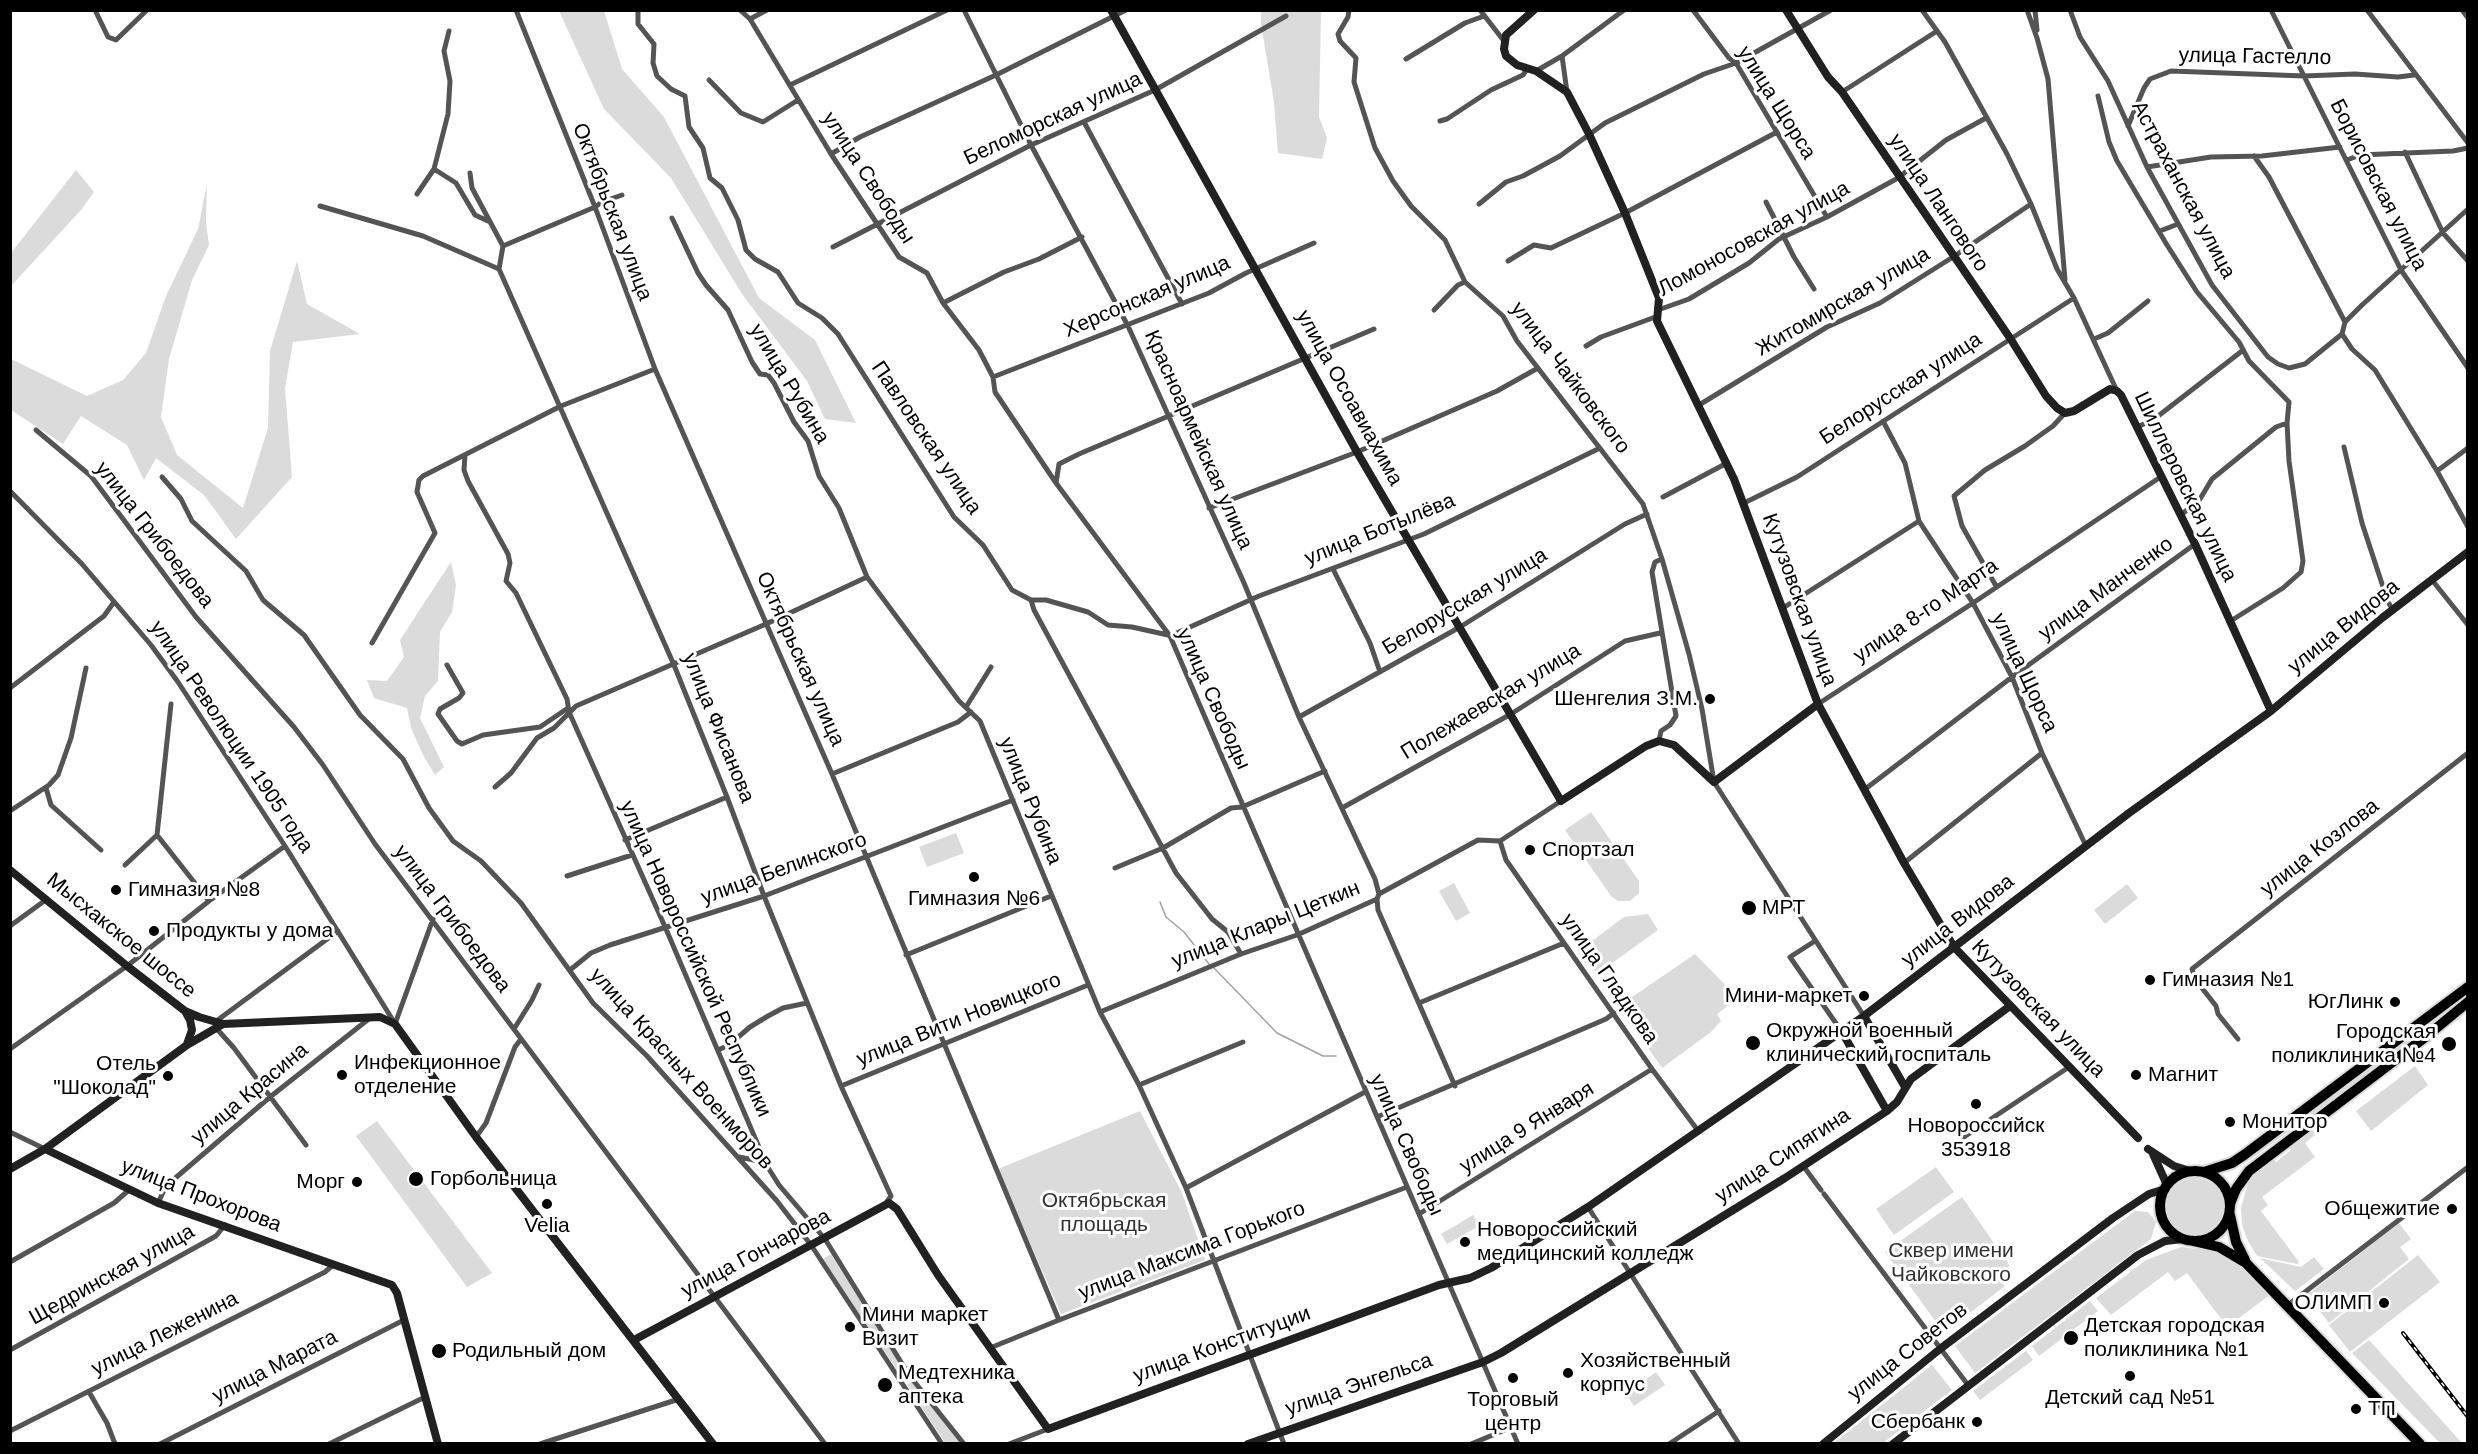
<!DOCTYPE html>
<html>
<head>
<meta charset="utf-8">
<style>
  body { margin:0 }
  #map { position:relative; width:2478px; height:1454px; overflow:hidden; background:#fff; font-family:Arial,sans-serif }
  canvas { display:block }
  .frame { position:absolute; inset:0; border:12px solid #000; pointer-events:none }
</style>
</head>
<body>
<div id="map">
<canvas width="2478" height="1454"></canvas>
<div class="frame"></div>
</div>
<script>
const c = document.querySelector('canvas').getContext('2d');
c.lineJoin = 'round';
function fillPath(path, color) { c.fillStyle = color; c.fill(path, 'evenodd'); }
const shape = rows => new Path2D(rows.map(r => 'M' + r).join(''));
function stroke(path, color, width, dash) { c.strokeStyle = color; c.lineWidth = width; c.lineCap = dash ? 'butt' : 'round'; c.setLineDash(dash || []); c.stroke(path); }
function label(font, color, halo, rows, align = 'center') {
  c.font = font + ' Arial,sans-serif'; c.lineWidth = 6; c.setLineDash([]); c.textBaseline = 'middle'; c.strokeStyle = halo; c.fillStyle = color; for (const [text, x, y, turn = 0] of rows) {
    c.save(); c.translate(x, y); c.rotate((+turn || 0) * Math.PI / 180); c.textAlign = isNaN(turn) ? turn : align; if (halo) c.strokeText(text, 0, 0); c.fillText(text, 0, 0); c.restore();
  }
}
const green = shape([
  [559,11,604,11,622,69,664,117,759,298,815,340,856,423,825,419,807,381,742,294,671,178,604,109],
  [1261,11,1321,11,1319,117,1327,138,1322,159,1278,153,1274,102,1261,24],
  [76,170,94,192,81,210,11,286,11,253],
  [207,184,206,223,209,245,192,280,169,359,161,417,177,455,243,508,268,428,270,351,297,261,307,304,360,334,293,342,285,388,292,477,236,539,204,495,156,458,144,480,127,445,81,416,63,444,11,410,11,359,87,396,123,380,146,353,166,296,198,229],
  [451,562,456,585,452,612,440,632,438,681,425,696,420,718,444,767,435,775,423,755,411,728,407,708,374,698,367,680,387,681,404,657,400,640],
  [1591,812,1639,881,1639,893,1630,901,1618,901,1611,896,1565,830],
  [956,833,964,853,927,867,919,847],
  [1454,883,1470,913,1456,921,1439,891],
  [2127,884,2138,898,2105,924,2094,910],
  [1648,914,1658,930,1597,974,1580,950,1624,917],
  [1695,954,1738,998,1717,1014,1721,1021,1711,1032,1662,1068,1619,1006],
  [2467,991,2467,1000,2250,1160,2250,1159],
  [2415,1066,2428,1085,2371,1131,2356,1111],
  [1140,1111,1182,1193,1205,1260,1061,1314,998,1169],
  [377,1121,492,1273,467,1287,356,1136],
  [2312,1128,2316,1134,2305,1143,2315,1157,2262,1197,2268,1205,2261,1211,2299,1262,2297,1264,2257,1256,2248,1241,2242,1225,2241,1208,2248,1183,2254,1173,2272,1157,2276,1162,2291,1150,2288,1146],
  [1936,1167,1954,1192,1894,1235,1876,1209],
  '2166 1207a29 29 0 1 1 58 0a29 29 0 1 1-58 0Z',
  [1962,1197,2010,1266,1997,1276,2005,1286,1944,1333,1885,1252],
  [2135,1211,2148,1212,2156,1222,2151,1239,1975,1373,1955,1346],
  [1473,1215,1479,1226,1447,1244,1441,1234],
  [2399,1223,2411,1239,2400,1247,2409,1259,2329,1323,2307,1295],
  [2181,1247,2213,1251,2232,1259,2247,1270,2271,1294,2227,1327,2187,1273,2175,1281,2168,1272,2111,1315,2096,1298,2146,1260],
  [831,1254,908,1376,903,1379,823,1259],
  [2418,1255,2440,1282,2350,1352,2329,1325],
  [2314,1257,2324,1269,2295,1291,2260,1258,2301,1267],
  [2090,1301,2098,1311,2039,1356,2032,1346],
  [2369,1340,2462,1443,2440,1443,2352,1353],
  [2026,1351,2033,1360,1980,1400,1973,1391],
  [1932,1365,1952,1390,1883,1443,1834,1443],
  [1656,1372,1665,1385,1634,1406,1626,1394],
  [911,1382,961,1443,945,1443,907,1385]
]);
const stream = shape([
  [1160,902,1166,917,1184,932,1209,964],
  [1213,967,1277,1033,1323,1056,1336,1056]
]);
const street = shape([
  [95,10,108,37,116,40,147,10],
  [516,10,595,207,655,369,832,774,1059,1320],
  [638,10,638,24,654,44,653,63,657,76,671,89,685,96,689,127,703,148,710,178,722,188,738,220,746,250,755,259,778,272,798,303,822,318,838,334,954,517,983,545,1012,590,1031,600,1034,610,1176,873,1212,919,1228,932,1241,954],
  [740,10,750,19,831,154,899,257,927,273,943,303,979,350,993,377,995,392,1056,483,1170,636,1518,1444],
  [964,10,1031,145,1128,326,1244,583,1299,717,1375,879,1379,894],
  [1349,10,1348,17,1338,34,1340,41,1356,58,1354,82,1375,148,1393,181,1411,206,1445,240,1465,282,1503,316,1517,341,1643,504,1662,559,1689,654,1702,709,1714,782,1864,1016],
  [1480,10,1504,41],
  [1693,10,1729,58,1736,63,1827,217],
  [1922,10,1945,42,2007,154,2031,204,2057,269,2074,298,2117,391],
  [2027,10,2037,38,2048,79,2065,280],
  [2035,10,2037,30],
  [2070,10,2080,37,2108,81,2147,167,2212,285,2268,357,2278,364,2289,368,2305,364,2342,334,2345,322,2362,305,2468,209],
  [2271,10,2401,270,2468,368],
  [2367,10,2468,143],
  [2462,10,2468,18],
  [750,19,767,10],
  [1562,56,1567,92],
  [1406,59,1465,23,1484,16],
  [1536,71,1562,56,1624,10],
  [709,80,741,113,763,122,798,100],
  [790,85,947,10],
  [1842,92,1937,31],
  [2098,96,2109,142,2117,161,2167,245,2197,292,2239,342,2249,361,2289,402,2287,423,2289,461,2303,561,2301,572,2283,588,2229,622],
  [1440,121,1447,119,1491,90,1523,75,1527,69],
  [1084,122,1182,304],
  [2128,126,2144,88,2150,79,2171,71,2304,76,2355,74,2398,77,2414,75],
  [2405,152,2443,233,2468,261],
  [831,154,860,137,996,75,1126,10],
  [2254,156,2269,177,2345,322],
  [2347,160,2360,155,2453,151,2468,148],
  [2147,167,2211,157,2262,156,2340,147],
  [434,169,456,183,475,215,488,221],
  [470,173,472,188,503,246,499,269,674,665,727,797,764,896,841,1086,891,1196,886,1203],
  [417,194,434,169,448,114,450,81,444,51,449,31],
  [1766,202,1794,257,1814,289],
  [1479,204,1506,182,1523,176,1560,156,1605,123,1704,74,1736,63,1831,10],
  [320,206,423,236,499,269],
  [672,218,698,273,706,285,728,310,752,362,760,374,768,375,774,383,794,422,808,441,819,476,839,508,867,577,959,701,980,721,1100,1012,1139,1085,1186,1188,1284,1444],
  [2160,231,2178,224],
  [503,246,595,207,602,202,622,195],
  [833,247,1031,145,1155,90,1286,16],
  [1508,261,1534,245,1551,248,1625,213,1777,132],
  [943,303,1004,272,1039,259,1082,237],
  [1434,310,1458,285,1465,282],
  [1658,310,1689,299,1749,263,1779,239,1827,217,1898,178,1946,140,1986,118],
  [2342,334,2352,349,2375,370,2437,471,2468,527],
  [2094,339,2108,333,2148,301],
  [1586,346,1601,337,1658,316],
  [993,377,1209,293,1246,273,1314,243],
  [1699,405,1827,327,1880,303,1953,257,2031,204],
  [1883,421,1905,463,1919,521,1973,603,2012,677,2042,753,2086,846],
  [2137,427,2153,420,2242,351],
  [36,430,91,476,196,617,294,727,323,765,375,844,825,1444],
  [2344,447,2362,523,2388,602,2393,610],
  [465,455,464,470,468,481,508,554,510,563,506,581,516,593,567,699,569,712,666,929,767,1166,779,1185,825,1239,909,1375,964,1444],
  [2437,471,2468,448],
  [162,477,181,499,192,521,246,571,263,600,304,635,360,715,403,759,429,808,453,841,481,861,521,903,593,1003,647,1056,777,1201,811,1245,942,1444],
  [1056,483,1059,464,1079,454,1374,329],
  [10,491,82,564,151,645,178,682,285,846,394,1022],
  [1663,497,1727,463],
  [1744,503,1797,477,2074,298],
  [1209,508,1357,452,1497,391,1538,368],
  [2181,515,2200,499,2212,479,2276,427,2287,423],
  [1333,569,1370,643,1380,672],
  [2432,580,2468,625],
  [1996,586,1962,526,1954,496,1985,470,2025,446,2053,426,2065,413],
  [1031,600,1046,600,1088,612,1108,625,1132,627,1168,635],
  [1783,608,1919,521],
  [1170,636,1259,596,1424,534,1600,448],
  [372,643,435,533,417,492,419,480,423,476,561,406,655,369],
  [447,665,463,693,459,698,440,709,438,714,457,741,462,744,483,735,540,727,568,708],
  [10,688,104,616,114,602],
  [1818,704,1973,603,2162,476],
  [966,707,991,667],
  [1299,717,1460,627,1625,524,1647,514],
  [1659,741,1661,731,1670,725,1676,716,1652,572,1655,562,1662,559],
  [832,774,958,722,971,712],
  [495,787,511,773,537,738,554,728,576,706,766,624,867,577],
  [46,788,51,805,101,850],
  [1864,790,2012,677,2195,544],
  [1342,808,1511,714,1625,641,1660,633],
  [10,811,49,785,58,775,71,738,86,668],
  [157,835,209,901],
  [625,840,727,797],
  [1500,841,1506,860,1652,1069,1699,1132],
  [1904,863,2042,753],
  [125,865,157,835,171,704],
  [1115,868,1163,848,1231,808,1242,807,1325,771],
  [567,876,632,855],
  [1377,899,1378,910,1455,1086],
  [10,926,47,899],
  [1815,941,1790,957,1842,1032],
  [906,955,1051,896],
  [570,970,591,953,610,945,764,896,1013,800],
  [1419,1003,1564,943],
  [1100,1012,1241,954,1297,935,1377,899,1379,894,1478,840,1500,841,1561,801],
  [215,1022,338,931],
  [395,1024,433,919],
  [216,1028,234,1048,306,1145],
  [514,1029,532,1000,539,985],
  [2238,1039,2218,1014,2216,1006,2195,979,2192,969,2468,753],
  [10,1049,127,966,209,901,285,846],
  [718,1050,729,1045,750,1027,768,1016,783,1008,807,1003],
  [1139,1085,1243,1042],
  [841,1086,1088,985],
  [1377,1117,1606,1019,1614,1013],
  [10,1132,45,1149],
  [476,1137,486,1123,515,1047,521,1039],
  [1946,1149,2069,1067],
  [739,1157,754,1160,767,1166],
  [1804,1167,1821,1190],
  [1186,1188,1365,1092],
  [1824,1194,1968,1385],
  [158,1203,166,1186,270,1097,370,1018],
  [1588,1207,1739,1444],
  [1419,1214,1652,1069],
  [10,1262,114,1203,129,1190],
  [2288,1305,2468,1167],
  [990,1348,1059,1320,1407,1187],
  [10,1350,216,1236,225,1225],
  [89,1392,107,1423,115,1444],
  [10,1431,325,1272,333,1265],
  [160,1444,404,1320],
  [329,1444,425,1397],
  [540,1444,679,1399],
  [1009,1444,1048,1429],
  [1471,1444,1512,1427],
  [1669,1444,1719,1411]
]);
const secondary = shape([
  [1111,10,1357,452,1561,801,1646,746,1659,741,1674,745,1714,782,1818,704],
  [1534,10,1506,35,1504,49,1506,56,1517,65,1536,71,1567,92,1589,134,1625,213,1659,298,1657,321,1734,479,1818,704,1904,863,1954,947,2138,1138],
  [1786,10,1828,77,1842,92,2010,338,2046,396,2057,408,2065,413,2074,411,2110,389,2117,391,2121,395,2195,544,2271,711],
  [10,870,127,966,185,1011,199,1017,223,1024,380,1017,395,1024,476,1137,713,1444],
  [185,1011,190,1020,192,1030,187,1044],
  [1864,1016,1905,1087],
  [1842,1032,1887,1111],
  [45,1149,158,1203,392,1285,397,1293,438,1444],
  [2148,1149,2174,1166,2190,1171],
  [2153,1154,2167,1185],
  [10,1169,45,1149,187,1045,223,1024],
  [634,1340,889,1203,897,1209,938,1275,1048,1429,1439,1285,1470,1278,1491,1268,1588,1207,1864,1016,2129,813,2271,711,2382,618,2468,552],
  [1248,1444,1483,1362,1501,1353,1785,1178,1887,1111,1897,1102,1911,1079,2010,1006],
  [1823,1444,1940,1349,2113,1218,2149,1194,2165,1189],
  [1893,1444,2138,1255,2165,1241,2183,1239]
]);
const highway = shape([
  '2160 1206a35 35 0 1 1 70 0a35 35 0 1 1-70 0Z',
  [2204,1172,2232,1163,2244,1155,2468,987],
  [2230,1204,2236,1189,2249,1171,2428,1035,2468,1002],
  [2230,1215,2236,1242,2245,1260],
  [2193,1241,2219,1247,2246,1263,2420,1444]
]);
const rail = shape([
  [2403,1333,2468,1417]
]);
const markers = [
  [1710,699,6,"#000"],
  [1530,850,6,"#000"],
  [974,877,6,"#000"],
  [116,890,6,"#000"],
  [1749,908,8,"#000"],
  [154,931,6,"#000"],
  [2150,980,6,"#000"],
  [1864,996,6,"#000"],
  [2395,1002,6,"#000"],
  [1753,1043,8,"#000"],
  [2449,1044,8,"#000"],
  [342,1075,6,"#000"],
  [2136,1075,6,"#000"],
  [168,1076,6,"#000"],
  [1976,1104,6,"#000"],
  [2230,1122,6,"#000"],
  [416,1179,8,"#000"],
  [357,1182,6,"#000"],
  [547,1204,6,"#000"],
  [2452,1209,6,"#000"],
  [1465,1242,6,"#000"],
  [2384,1303,6,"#000"],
  [850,1327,6,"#000"],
  [2071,1338,8,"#000"],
  [439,1351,8,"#000"],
  [1568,1373,6,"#000"],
  [2130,1376,6,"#000"],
  [1513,1378,6,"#000"],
  [885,1385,8,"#000"],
  [2356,1409,6,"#000"],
  [1977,1422,6,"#000"]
];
const streetNames = [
  ["улица Гастелло",2255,57,1],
  ["улица Щорса",1776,103,58],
  ["Беломорская улица",1053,119,-25],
  ["улица Свободы",868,178,57],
  ["Борисовская улица",2378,185,63],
  ["Астраханская улица",2183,190,62],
  ["улица Лангового",1938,203,56],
  ["Октябрьская улица",612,212,69],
  ["Ломоносовская улица",1754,239,-29],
  ["Херсонская улица",1147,297,-23],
  ["Житомирская улица",1843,302,-30],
  ["улица Чайковского",1570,378,53],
  ["улица Рубина",789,384,59],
  ["Белорусская улица",1901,389,-33],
  ["улица Осоавиахима",1349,398,61],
  ["Павловская улица",926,438,56],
  ["Красноармейская улица",1198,440,66],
  ["Шиллеровская улица",2185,487,64],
  ["улица Ботылёва",1380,530,-22],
  ["улица Грибоедова",154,535,52],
  ["улица Манченко",2106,589,-36],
  ["Кутузовская улица",1799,600,70],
  ["Белорусская улица",1465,602,-31],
  ["улица 8-го Марта",1926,611,-34],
  ["улица Видова",2344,627,-39],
  ["Октябрьская улица",800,659,66],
  ["улица Щорса",2024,673,65],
  ["улица Свободы",1213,699,66],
  ["Полежаевская улица",1491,702,-31],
  ["улица Фисанова",718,728,68],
  ["улица Революции 1905 года",231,737,56],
  ["улица Рубина",1030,801,68],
  ["улица Козлова",2320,848,-38],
  ["улица Белинского",784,869,-20],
  ["улица Грибоедова",452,919,53],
  ["улица Видова",1958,921,-38],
  ["улица Клары Цеткин",1266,925,-22],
  ["Мысхакское шоссе",121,936,39],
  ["улица Новороссийской Республики",695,959,66],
  ["улица Гладкова",1609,979,55],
  ["Кутузовская улица",2038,1009,46],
  ["улица Вити Новицкого",959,1020,-22],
  ["улица Красных Военморов",681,1069,48],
  ["улица Красина",250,1094,-40],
  ["улица 9 Января",1527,1128,-32],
  ["улица Свободы",1406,1145,66],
  ["улица Сипягина",1783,1156,-33],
  ["улица Прохорова",201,1196,21],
  ["улица Максима Горького",1192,1251,-21],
  ["улица Гончарова",756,1254,-28],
  ["Щедринская улица",112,1275,-29],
  ["улица Леженина",165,1334,-27],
  ["улица Конституции",1222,1345,-20],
  ["улица Советов",1908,1352,-38],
  ["улица Марата",275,1367,-27],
  ["улица Энгельса",1359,1385,-19]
];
const poiNames = [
  ["Шенгелия З.М.",1698,699,"right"],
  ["Спортзал",1542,850],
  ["Гимназия №8",128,890],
  ["Гимназия №6",974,899,"center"],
  ["МРТ",1762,908],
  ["Продукты у дома",166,931],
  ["Гимназия №1",2162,980],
  ["Мини-маркет",1852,996,"right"],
  ["ЮгЛинк",2383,1002,"right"],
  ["Окружной военный",1766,1031],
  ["клинический госпиталь",1766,1055],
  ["Городская",2436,1032,"right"],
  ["поликлиника №4",2436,1056,"right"],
  ["Инфекционное",354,1063],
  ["отделение",354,1087],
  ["Отель",156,1064,"right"],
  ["\"Шоколад\"",156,1088,"right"],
  ["Магнит",2148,1075],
  ["Монитор",2242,1122],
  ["Новороссийск",1976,1126,"center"],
  ["353918",1976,1150,"center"],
  ["Горбольница",430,1179],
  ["Морг",345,1182,"right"],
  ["Общежитие",2440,1209,"right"],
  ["Velia",547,1226,"center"],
  ["Новороссийский",1477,1230],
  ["медицинский колледж",1477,1254],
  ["ОЛИМП",2372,1303,"right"],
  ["Мини маркет",862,1315],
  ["Визит",862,1339],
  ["Детская городская",2084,1326],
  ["поликлиника №1",2084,1350],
  ["Родильный дом",452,1351],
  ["Хозяйственный",1580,1361],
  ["корпус",1580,1385],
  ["Медтехника",898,1373],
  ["аптека",898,1397],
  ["Детский сад №51",2130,1398,"center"],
  ["Торговый",1513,1400,"center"],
  ["центр",1513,1424,"center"],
  ["ТП",2368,1409],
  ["Сбербанк",1965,1422,"right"]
];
const parkNames = [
  ["Октябрьская",1104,1201],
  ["площадь",1104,1225],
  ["Сквер имени",1951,1251],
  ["Чайковского",1951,1275]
];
fillPath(green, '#dbdbdb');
stroke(stream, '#a2a2a2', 1.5);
stroke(highway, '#dbdbdb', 14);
stroke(street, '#545454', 5);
stroke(secondary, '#212121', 8);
stroke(highway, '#000', 10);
stroke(rail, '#000', 4);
stroke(rail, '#fff', 1.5, [4.5]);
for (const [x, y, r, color] of markers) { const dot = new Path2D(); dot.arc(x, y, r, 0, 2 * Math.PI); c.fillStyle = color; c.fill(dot); stroke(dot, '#fff', 2); }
label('21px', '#000', '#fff', streetNames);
label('21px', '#000', '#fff', poiNames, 'left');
label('21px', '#323232', '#fff', parkNames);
</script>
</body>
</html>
